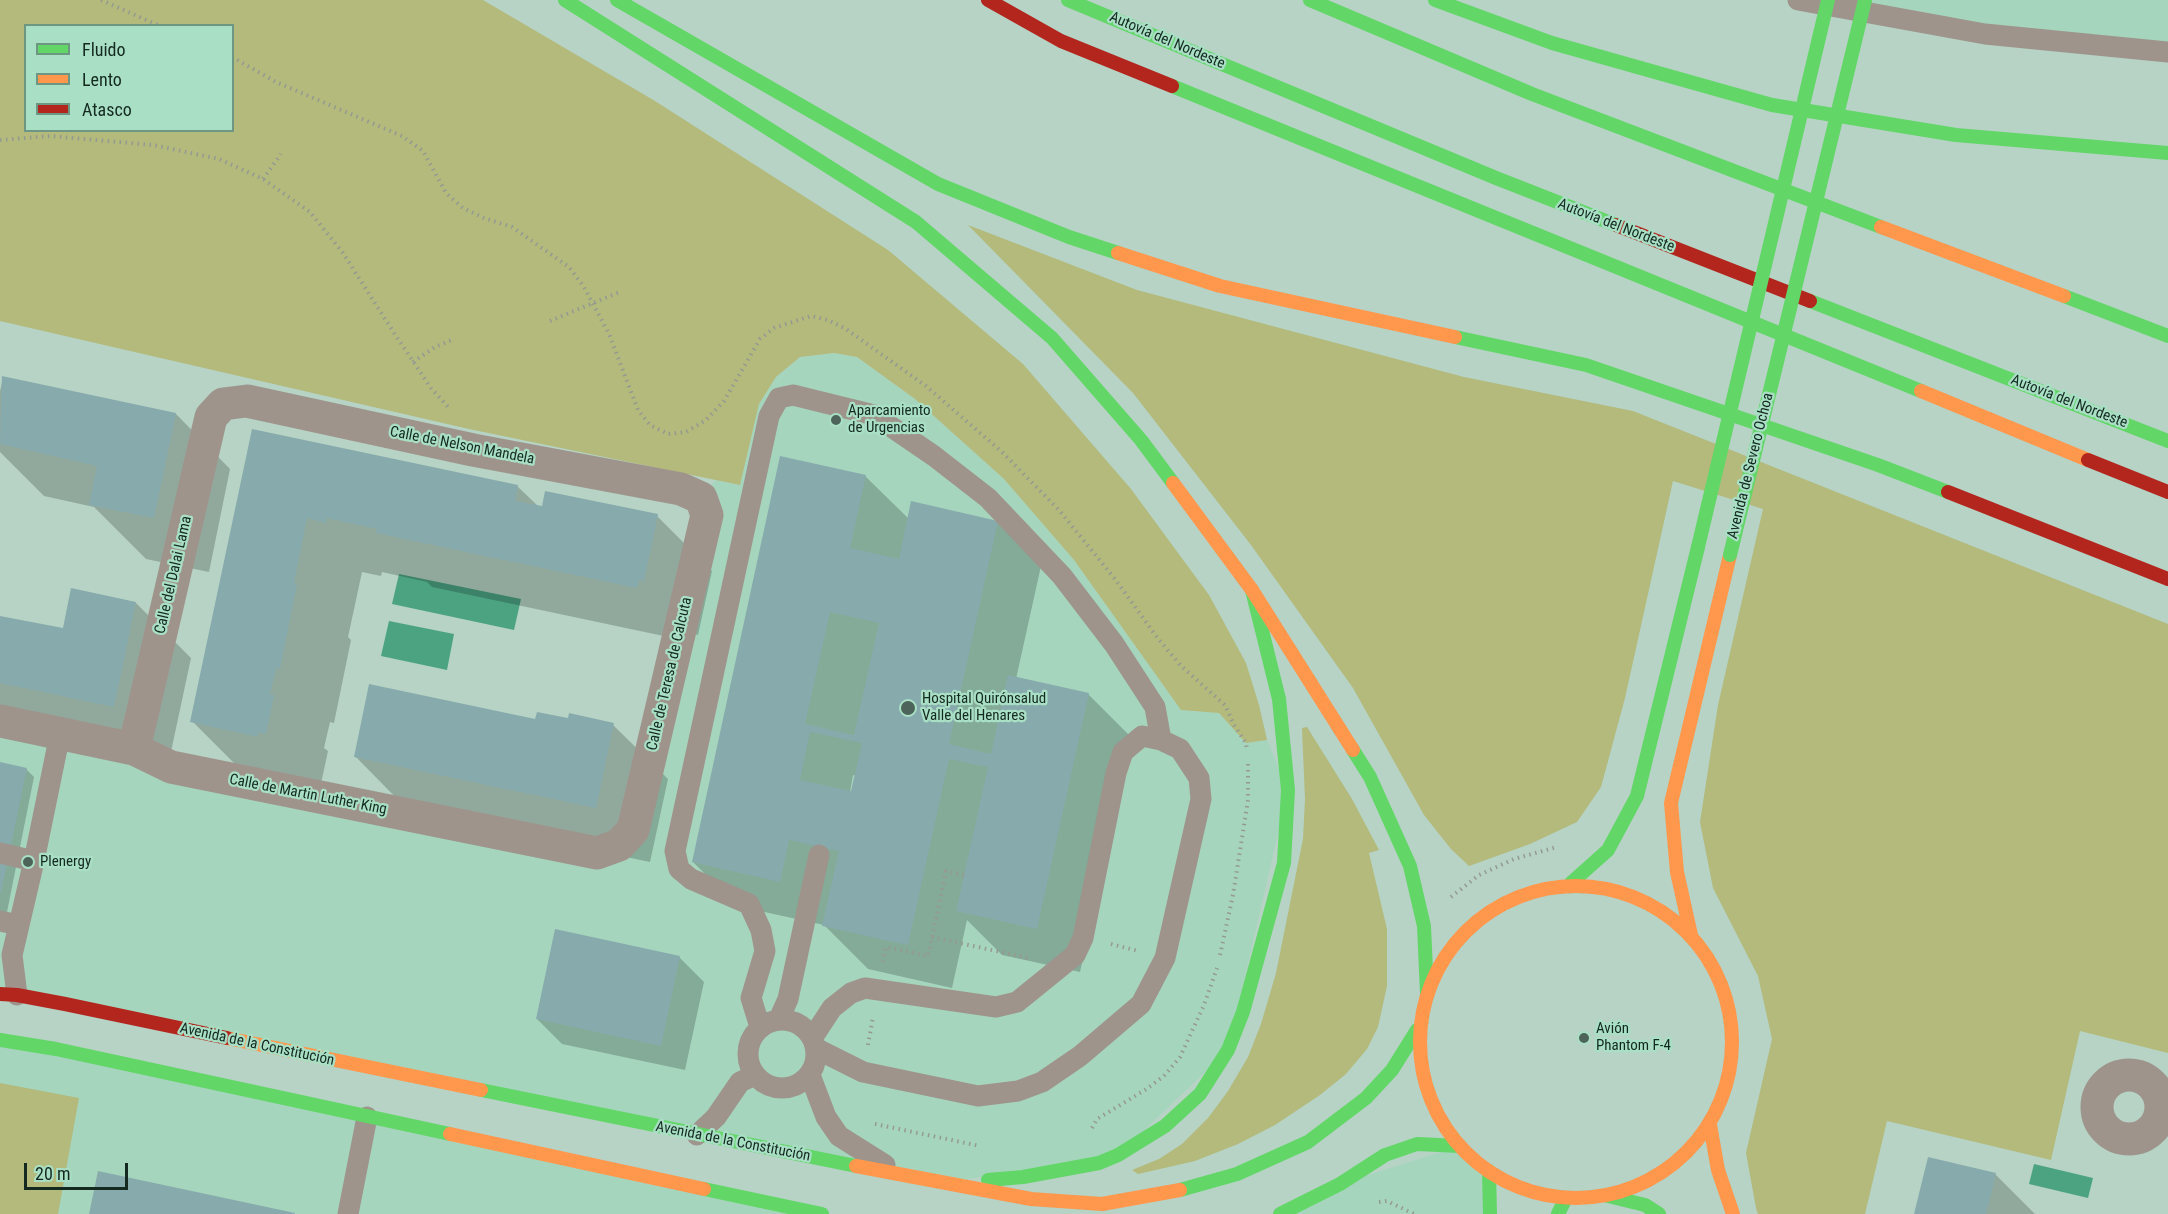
<!DOCTYPE html>
<html>
<head>
<meta charset="utf-8">
<style>
  body { margin:0 }
  #map { position:relative; width:2168px; height:1214px; overflow:hidden; background:#b6d3c5; font-family:"Roboto Condensed",sans-serif }
  canvas { display:block }
  .legend { position:absolute; left:24px; top:24px; width:210px; height:108px; box-sizing:border-box; background:#a9e0c5; border:2px solid #6d9783; margin:0; padding:8px 10px; list-style:none; font-size:18px; color:#142920 }
  .legend li { display:flex; align-items:center; gap:12px; height:30px }
  .legend b { width:30px; border:2px solid #6d9783 }
  .scale { position:absolute; left:24px; top:1163px; width:104px; height:27px; box-sizing:border-box; border:3px solid #142920; border-top:0; padding-left:8px; font-size:18px; line-height:21px; white-space:nowrap; color:#142920; -webkit-text-stroke:4px #a9e0c5; paint-order:stroke }
</style>
</head>
<body>
<div id="map">
<canvas width="2168" height="1214"></canvas>
<ul class="legend">
<li><b style="height:8px;background:#63d668"></b>Fluido</li>
<li><b style="height:8px;background:#ff974d"></b>Lento</li>
<li><b style="height:8px;background:#b3261e"></b>Atasco</li>
</ul>
<div class="scale">20 m</div>
</div>
<script>
const c = document.querySelector('canvas').getContext('2d');
c.lineJoin = 'round';
function fillPath(path, color) { c.fillStyle = color; c.fill(path, 'evenodd'); }
const shape = rows => new Path2D(rows.map(r => 'M' + r).join(''));
function stroke(path, color, width, dash) { c.strokeStyle = color; c.lineWidth = width; c.lineCap = dash ? 'butt' : 'round'; c.setLineDash(dash || []); c.stroke(path); }
function label(font, color, halo, rows, align = 'center') {
  c.font = font + ' "Roboto Condensed",sans-serif'; c.lineWidth = 4.5; c.setLineDash([]); c.textBaseline = 'middle'; c.strokeStyle = halo; c.fillStyle = color; for (const [text, x, y, turn = 0] of rows) {
    c.save(); c.translate(x, y); c.rotate((+turn || 0) * Math.PI / 180); c.textAlign = isNaN(turn) ? turn : align; if (halo) c.strokeText(text, 0, 0); c.fillText(text, 0, 0); c.restore();
  }
}
const built = shape([
  [1798,0,2168,0,2168,52],
  [834,353,857,357,915,399,1004,479,1074,560,1181,710,1219,713,1246,743,1267,740,1288,790,1228,1050,1118,1155,949,1182,0,994,0,721,619,845,701,498,716,480,740,485,759,404,776,377,800,357],
  [0,1040,822,1214,0,1214],
  [1460,1146,1489,1171,1490,1214,1280,1214,1340,1184]
]);
const green = shape([
  [0,0,483,0,655,101,888,250,1023,364,1131,489,1209,595,1246,663,1259,705,1267,740,1246,743,1219,713,1181,710,1074,560,1004,479,915,399,857,357,834,353,800,357,776,377,759,404,740,485,469,429,0,321],
  [26,26,232,26,232,130,26,130],
  [968,225,1137,290,1464,377,1633,411,2168,624,2168,1053,2080,1031,2051,1160,1887,1121,1865,1214,1758,1214,1756,1208,1746,1153,1772,1039,1758,976,1713,888,1700,822,1718,705,1763,509,1673,481,1625,698,1601,787,1577,822,1530,844,1469,866,1451,849,1424,815,1353,688,1251,545,1133,393],
  [1307,727,1352,799,1379,850,1369,853,1387,929,1387,986,1378,1027,1367,1049,1346,1074,1320,1095,1275,1125,1238,1144,1195,1161,1138,1174,1132,1170,1159,1159,1182,1144,1208,1118,1228,1091,1248,1057,1261,1024,1276,973,1303,839,1305,799,1302,728],
  [0,1083,79,1098,58,1214,0,1214]
]);
const water = shape([
  [399,574,521,599,514,630,392,604],
  [389,621,454,634,447,670,381,656],
  [2034,1164,2093,1178,2088,1198,2029,1184]
]);
const shadow = shape([
  [3,378,176,414,230,469,209,572,146,559,94,507,44,496,0,452,0,391],
  [254,431,517,486,538,506,657,516,712,571,698,635,694,634,692,642,432,587,427,582,382,572,381,576,362,572,348,637,351,640,334,723,330,722,324,748,328,751,320,788,247,776,192,721],
  [865,476,909,519,997,522,1041,566,1016,679,1088,694,1132,738,1080,972,1002,955,967,920,952,988,868,969,824,925,737,906,693,862],
  [853,775,856,776,853,793,850,792],
  [136,603,191,658,169,761,0,725,0,617,64,630],
  [569,720,613,725,668,779,650,862,410,812,356,757,536,721],
  [0,763,26,769,34,777,6,917,0,915],
  [679,957,704,982,685,1070,562,1044,537,1019],
  [1995,1174,2035,1214,1916,1214]
]);
const building = shape([
  [2,376,176,413,154,518,89,505,97,466,0,444],
  [252,429,518,485,515,501,542,506,545,491,658,514,644,581,639,580,637,588,376,533,377,529,327,518,326,523,307,518,294,583,297,584,280,669,276,668,270,694,274,695,266,734,258,732,258,737,190,722],
  [780,456,866,475,850,548,899,559,911,501,998,521,949,744,991,754,1008,675,1089,693,1037,929,956,911,988,767,949,759,908,945,822,926,839,851,789,840,780,882,692,862],
  [830,612,879,623,854,735,805,724],
  [810,732,862,743,851,791,800,780],
  [71,588,136,602,114,707,0,683,0,616,63,628],
  [369,684,535,719,537,712,568,718,569,713,614,723,596,808,354,757],
  [0,762,27,768,1,893,0,893],
  [555,929,680,956,661,1046,536,1019],
  [1928,1157,1996,1173,1986,1214,1914,1214],
  [98,1171,295,1213,295,1214,89,1214]
]);
const path = shape([
  [101,0,160,26],
  [232,57,276,82,402,136,423,151,446,193,463,208,484,218,512,227,569,267,584,287,609,334,638,410,650,425,668,434,686,432,706,420,724,401,760,339,774,328,811,316,828,320,846,329,926,386,1002,452,1059,510,1115,579,1156,636,1181,666,1225,705,1234,725,1246,743,1247,750],
  [0,140,50,136,153,145,219,159,263,179,310,212,343,253,394,333,431,388,450,409],
  [263,179,281,154],
  [550,321,622,291],
  [413,362,435,347,454,339],
  [1451,897,1479,875,1514,859,1557,847],
  [932,937,1028,958],
  [1111,944,1138,951],
  [1220,955,1233,895,1248,800,1248,764],
  [883,962,886,947,928,956,946,871,964,875],
  [868,1045,873,1017],
  [875,1124,980,1146],
  [1092,1128,1097,1119,1145,1090,1164,1076,1180,1057,1204,1005,1217,968],
  [1379,1202,1387,1201,1414,1214]
]);
const lane = shape([
  [1798,0,1985,34,2168,52],
  [0,853,34,861,12,955,17,995],
  [34,861,60,734],
  [0,921,19,925],
  [779,1019,788,999,819,855],
  '748 1054a34 34 0 1 1 68 0a34 34 0 1 1-68 0Z',
  [760,1027,751,998,765,951,761,930,749,904,691,879,679,869,675,851,769,416,779,398,793,395,874,415,934,456,988,498,1062,576,1114,644,1155,707,1161,740],
  [813,1037,832,1008,851,993,865,988,996,1007,1017,1002,1075,955,1083,938,1116,773,1123,752,1142,736,1161,740,1180,749,1199,778,1201,799,1165,958,1141,1004,1080,1056,1042,1082,1018,1091,978,1096,863,1072,817,1049],
  [810,1075,826,1117,839,1136,885,1165],
  [697,1135,716,1117,740,1082,755,1075],
  [348,1214,367,1117]
]);
const street = shape([
  [0,721,134,749,171,767,597,853,619,845,633,830,707,515,701,498,681,489,473,450,247,401,223,404,211,417,134,749],
  '2097 1107a32 32 0 1 1 64 0a32 32 0 1 1-64 0Z'
]);
const fast = shape([
  [565,0,916,222,1052,338,1141,440,1173,483],
  [617,0,938,184,1069,237,1118,253],
  [1068,0,1496,178,1616,225],
  [1310,0,1532,94,1881,227],
  [1435,0,1552,43,1772,105,1956,135,2168,153],
  [1172,86,1921,391],
  [2064,296,2168,336],
  [1810,301,2168,441],
  [1455,337,1586,365,1878,465,1948,492],
  [1353,750,1370,777,1410,866,1424,926,1427,993],
  [1571,883,1608,850,1637,796,1698,547],
  [0,1040,56,1049,450,1134],
  [481,1090,856,1166],
  [1489,1171,1490,1214],
  [988,1180,1023,1177,1099,1163,1118,1155,1165,1126,1200,1094,1228,1050,1243,1012,1284,863,1288,790,1279,699,1252,590],
  [704,1189,822,1214],
  [1180,1190,1237,1174,1308,1142,1366,1098,1392,1070,1417,1030],
  [1608,1196,1645,1205,1659,1214],
  [1280,1214,1340,1184,1385,1155,1417,1144,1460,1146],
  [1558,1214,1566,1198]
]);
const slow = shape([
  [1881,227,2064,296],
  [1118,253,1220,286,1455,337],
  [1921,391,2088,460],
  [1173,483,1252,590,1353,750],
  '1420 1042a156 156 0 1 1 312 0a156 156 0 1 1-312 0Z',
  [1691,935,1677,872,1671,803,1730,555],
  [227,1038,481,1090],
  [1710,1125,1718,1170,1733,1214],
  [450,1134,704,1189],
  [856,1166,1031,1199,1102,1204,1180,1190]
]);
const jam = shape([
  [988,0,1061,41,1172,86],
  [1616,225,1810,301],
  [2088,460,2168,492],
  [1948,492,2168,579],
  [0,994,17,995,65,1004,227,1038]
]);
const fastBridge = shape([
  [1698,547,1828,0],
  [1730,555,1865,0]
]);
const markers = [
  [836,420,6,"#4d645a"],
  [908,708,8,"#4d645a"],
  [28,862,6,"#4d645a"],
  [1584,1038,6,"#4d645a"]
];
const streetNames = [
  ["Autovía del Nordeste",1167,41,23],
  ["Autovía del Nordeste",1616,226,21],
  ["Autovía del Nordeste",2069,402,21],
  ["Calle de Nelson Mandela",462,446,11],
  ["Avenida de Severo Ochoa",1751,466,-76],
  ["Calle del Dalai Lama",174,575,-77],
  ["Calle de Teresa de Calcuta",670,674,-77],
  ["Calle de Martin Luther King",308,795,11],
  ["Avenida de la Constitución",257,1045,12],
  ["Avenida de la Constitución",733,1142,11]
];
const poiNames = [
  ["Aparcamiento",848,411],
  ["de Urgencias",848,428],
  ["Hospital Quirónsalud",922,699],
  ["Valle del Henares",922,716],
  ["Plenergy",40,862],
  ["Avión",1596,1029],
  ["Phantom F-4",1596,1046]
];
fillPath(built, '#a6d5be');
fillPath(green, '#b3ba7b');
fillPath(water, '#4ca382');
fillPath(shadow, '#0003');
fillPath(building, '#87abac');
stroke(path, '#959a91', 4, [1.5, 4.5]);
stroke(lane, '#9e948c', 21);
stroke(street, '#9e948c', 33);
stroke(fast, '#63d668', 14);
stroke(slow, '#ff974d', 14);
stroke(jam, '#b3261e', 14);
stroke(fastBridge, '#63d668', 14);
for (const [x, y, r, color] of markers) { const dot = new Path2D(); dot.arc(x, y, r, 0, 2 * Math.PI); c.fillStyle = color; c.fill(dot); stroke(dot, '#a9e0c5', 2); }
label('15px', '#142920', '#a9e0c5', streetNames);
label('15px', '#142920', '#a9e0c5', poiNames, 'left');
</script>
</body>
</html>
